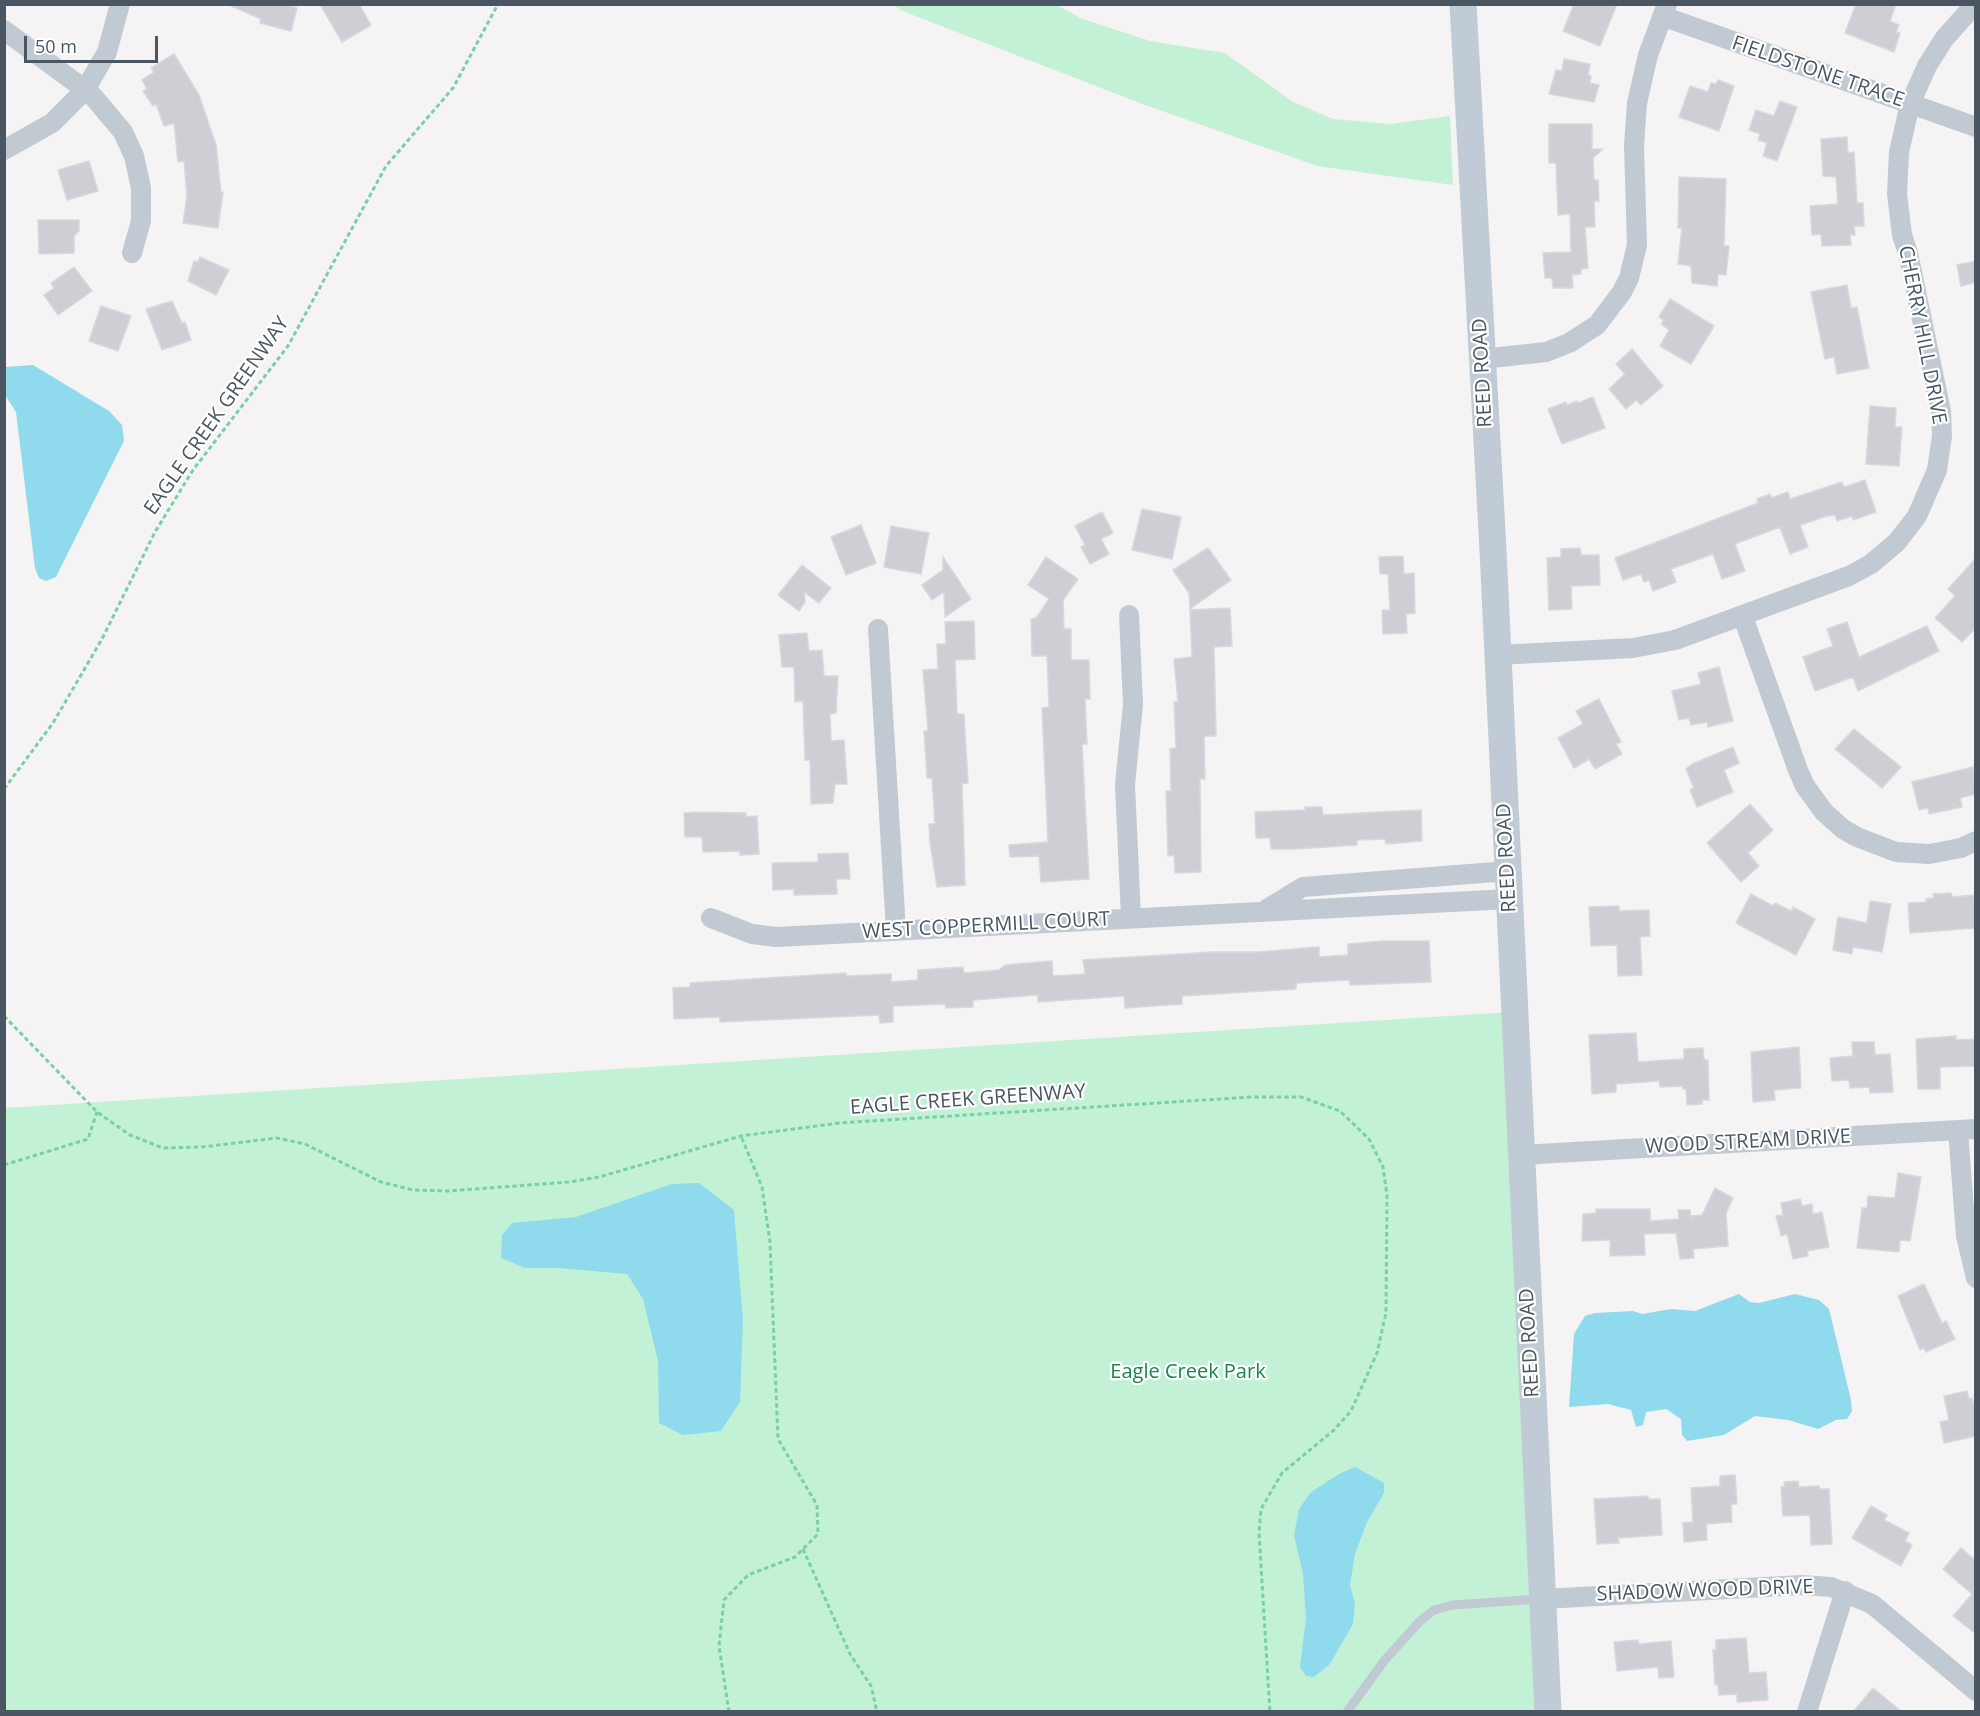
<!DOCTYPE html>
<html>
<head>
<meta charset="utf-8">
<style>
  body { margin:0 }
  #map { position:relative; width:1980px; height:1716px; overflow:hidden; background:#f5f3f3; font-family:"Open Sans",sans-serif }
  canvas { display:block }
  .frame { position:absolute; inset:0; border:6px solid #4a5661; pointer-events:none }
  .scale { position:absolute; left:24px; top:36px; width:134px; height:27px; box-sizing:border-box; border:3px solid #4a5661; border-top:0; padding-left:8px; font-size:18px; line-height:21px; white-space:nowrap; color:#4a5661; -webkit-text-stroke:4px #fff; paint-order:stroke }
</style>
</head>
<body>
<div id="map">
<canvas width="1980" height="1716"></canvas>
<div class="frame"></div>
<div class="scale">50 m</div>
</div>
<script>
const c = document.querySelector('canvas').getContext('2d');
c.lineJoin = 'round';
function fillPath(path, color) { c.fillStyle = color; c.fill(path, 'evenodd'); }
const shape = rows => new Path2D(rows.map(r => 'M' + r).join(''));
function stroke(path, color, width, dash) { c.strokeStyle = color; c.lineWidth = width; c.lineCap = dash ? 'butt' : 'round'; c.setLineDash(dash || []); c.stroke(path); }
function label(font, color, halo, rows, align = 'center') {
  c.font = font + ' "Open Sans",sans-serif'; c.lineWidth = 4.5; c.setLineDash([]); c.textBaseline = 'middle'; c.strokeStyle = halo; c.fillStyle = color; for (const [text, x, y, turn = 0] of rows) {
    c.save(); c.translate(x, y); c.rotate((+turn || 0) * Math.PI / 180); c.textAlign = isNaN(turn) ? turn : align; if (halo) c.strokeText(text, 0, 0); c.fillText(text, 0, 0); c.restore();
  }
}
const green = shape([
  [893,5,1057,5,1080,18,1150,41,1225,53,1293,102,1333,119,1390,124,1450,116,1453,185,1317,166,1140,103,905,12],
  [1511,1012,1544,1711,5,1712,5,1108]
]);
const water = shape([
  [33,365,109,411,122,425,124,441,56,577,46,581,39,578,35,568,16,412,5,395,5,367],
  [699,1183,734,1210,743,1320,740,1402,721,1431,683,1435,659,1423,658,1361,643,1299,627,1274,559,1268,525,1268,501,1258,502,1235,512,1223,576,1217,672,1184],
  [1739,1294,1750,1302,1759,1303,1795,1294,1819,1300,1829,1309,1851,1400,1852,1411,1847,1419,1836,1420,1818,1429,1788,1420,1755,1416,1724,1435,1687,1441,1682,1435,1681,1419,1666,1409,1646,1412,1643,1425,1636,1427,1631,1410,1608,1404,1569,1407,1574,1334,1585,1316,1595,1313,1633,1311,1642,1314,1671,1309,1695,1311],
  [1355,1467,1384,1483,1384,1493,1367,1522,1355,1554,1350,1585,1355,1604,1353,1624,1330,1664,1314,1677,1306,1676,1300,1667,1306,1618,1303,1574,1294,1535,1299,1509,1311,1492,1339,1474]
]);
const building = shape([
  [227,4,284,4,297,8,291,31,260,23,261,19,227,4],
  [320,4,359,4,371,25,342,42,320,4],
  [1574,4,1617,4,1600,46,1563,31,1574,4],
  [1856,4,1896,4,1890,21,1899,25,1896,32,1900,33,1894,52,1845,33,1856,4],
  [174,54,199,95,216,145,221,192,223,192,218,228,183,223,187,196,184,161,178,162,174,123,164,126,156,104,153,106,143,91,147,89,142,80,154,72,151,68,174,54],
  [1564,59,1590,64,1588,75,1591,76,1590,83,1599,85,1594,102,1549,94,1556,70,1562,71,1564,59],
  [1718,80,1734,86,1719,131,1679,117,1690,86,1708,92,1711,83,1716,84,1718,80],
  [1780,101,1797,107,1777,161,1763,156,1767,143,1758,140,1760,134,1749,130,1756,110,1774,116,1780,101],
  [1549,124,1592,124,1592,149,1603,149,1593,158,1594,180,1598,180,1599,201,1594,201,1595,227,1585,227,1588,268,1581,269,1581,274,1572,275,1573,288,1553,288,1552,278,1545,278,1543,253,1571,252,1570,214,1558,215,1556,163,1549,163,1549,124],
  [1847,137,1848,153,1854,152,1857,203,1863,203,1864,226,1854,226,1855,235,1850,235,1851,245,1822,246,1821,234,1812,235,1810,206,1838,204,1836,177,1823,176,1821,139,1847,137],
  [89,161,98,191,67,200,58,170,89,161],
  [1679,177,1726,179,1724,246,1729,246,1726,275,1718,274,1717,286,1692,283,1691,266,1678,264,1682,228,1678,228,1679,177],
  [38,220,79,220,79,231,74,236,74,253,39,254,38,220],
  [200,257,229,270,216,295,188,281,194,261,198,262,200,257],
  [1976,261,1976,282,1961,286,1957,265,1976,261],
  [74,267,92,291,58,315,44,295,54,288,51,283,74,267],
  [1847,285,1851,308,1857,307,1869,368,1837,374,1834,357,1825,359,1811,292,1847,285],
  [1670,299,1714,326,1691,364,1660,346,1669,330,1661,324,1664,320,1659,317,1670,299],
  [172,301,182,323,185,322,191,340,162,350,146,309,172,301],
  [101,306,131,316,118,351,89,341,101,306],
  [1632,349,1663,386,1641,405,1636,400,1626,409,1609,389,1625,374,1616,364,1632,349],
  [1593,397,1605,428,1562,444,1548,409,1566,402,1567,405,1577,401,1578,403,1593,397],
  [1870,406,1896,408,1895,427,1902,427,1899,466,1866,464,1870,406],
  [1865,480,1876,512,1853,520,1852,516,1837,521,1835,515,1827,516,1800,525,1808,547,1790,554,1780,527,1735,544,1745,571,1722,579,1713,554,1671,569,1676,582,1653,591,1649,580,1644,582,1641,574,1623,580,1615,558,1758,503,1757,499,1770,494,1772,498,1788,492,1790,499,1842,482,1844,487,1865,480],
  [1142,509,1181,517,1172,559,1132,550,1142,509],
  [1102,512,1113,533,1101,539,1109,554,1090,564,1081,547,1085,545,1075,526,1102,512],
  [861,525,876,563,846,575,831,537,861,525],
  [891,526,929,533,921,574,884,567,891,526],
  [1208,548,1231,580,1190,609,1189,593,1173,570,1208,548],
  [1580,548,1581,555,1599,555,1600,585,1571,586,1572,609,1549,610,1547,558,1561,557,1561,549,1580,548],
  [1403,556,1404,574,1414,573,1415,613,1406,614,1407,633,1383,634,1382,610,1390,610,1388,574,1380,574,1379,557,1403,556],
  [943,557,971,599,945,617,944,592,932,600,922,585,943,570,943,557],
  [1046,557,1078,579,1063,600,1064,629,1071,629,1071,660,1089,660,1090,699,1085,699,1087,744,1082,744,1089,879,1041,882,1039,856,1010,857,1009,845,1048,842,1042,708,1049,707,1047,656,1032,656,1031,619,1036,618,1049,599,1028,585,1046,557],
  [1976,558,1976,628,1962,642,1935,618,1955,596,1948,589,1976,558],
  [802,565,831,588,819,603,804,592,805,602,799,611,778,595,802,565],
  [1230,608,1232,646,1214,647,1216,736,1204,736,1205,779,1200,779,1201,872,1175,873,1174,855,1168,856,1166,791,1171,791,1170,749,1176,748,1174,702,1178,702,1174,659,1192,657,1190,610,1230,608],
  [974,621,975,659,955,660,957,714,964,714,968,783,962,784,965,885,937,887,930,843,929,824,935,824,932,778,927,778,924,731,928,731,923,670,938,669,937,644,946,644,945,622,974,621],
  [1847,622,1859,657,1927,626,1939,651,1858,691,1853,677,1815,691,1803,657,1833,646,1827,629,1847,622],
  [807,633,809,651,822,650,824,676,838,676,836,713,830,714,831,741,844,740,847,784,835,784,833,803,811,804,810,760,805,760,803,701,795,702,794,667,782,667,779,635,807,633],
  [1719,667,1733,721,1708,727,1707,722,1691,725,1689,718,1679,720,1672,691,1701,684,1698,673,1719,667],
  [1599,699,1621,742,1616,744,1622,754,1595,769,1589,759,1574,768,1558,738,1583,724,1576,711,1599,699],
  [1854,729,1901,767,1882,788,1835,749,1854,729],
  [1733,747,1739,763,1724,770,1733,792,1697,807,1690,790,1694,788,1686,769,1692,764,1733,747],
  [1973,767,1976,794,1960,798,1962,807,1929,814,1928,808,1919,810,1912,782,1973,767],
  [1750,804,1773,830,1748,853,1759,866,1741,882,1707,843,1750,804],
  [1305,807,1322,807,1323,815,1421,810,1422,841,1386,844,1385,839,1357,840,1357,845,1295,849,1271,849,1270,838,1256,838,1255,812,1305,810,1305,807],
  [695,812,746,813,746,817,757,816,759,854,740,855,740,851,703,852,702,837,685,837,684,813,695,812],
  [848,853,850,879,836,879,837,894,794,895,794,889,773,890,772,863,818,862,818,854,848,853],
  [1951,893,1952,897,1974,895,1976,928,1910,933,1908,903,1927,902,1926,899,1934,898,1933,894,1951,893],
  [1751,894,1773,906,1775,903,1791,911,1793,907,1815,919,1796,955,1736,923,1751,894],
  [1870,901,1891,904,1882,952,1853,947,1852,954,1833,950,1838,917,1867,923,1870,901],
  [1619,906,1619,911,1649,910,1650,936,1640,937,1642,975,1618,976,1617,945,1591,946,1589,907,1619,906],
  [1384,941,1429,941,1431,982,1350,985,1349,980,1296,983,1296,989,1182,996,1182,1004,1125,1008,1124,996,1038,1002,1038,995,973,1000,973,1007,946,1008,945,1004,893,1006,893,1022,880,1023,879,1015,720,1022,720,1017,674,1019,673,988,690,987,690,983,846,973,846,976,891,974,891,982,918,980,918,970,963,967,964,973,999,970,1005,965,1052,961,1053,976,1085,974,1083,960,1212,952,1257,952,1319,947,1319,957,1348,955,1348,944,1384,941],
  [1636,1033,1638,1062,1684,1059,1684,1049,1703,1048,1704,1060,1708,1060,1709,1100,1702,1100,1702,1104,1687,1105,1686,1089,1683,1089,1682,1086,1660,1087,1659,1081,1616,1084,1616,1092,1592,1094,1589,1035,1636,1033],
  [1956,1036,1956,1040,1976,1039,1976,1066,1940,1067,1940,1089,1918,1089,1916,1039,1956,1036],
  [1852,1042,1874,1042,1875,1055,1890,1054,1893,1092,1870,1093,1869,1087,1850,1088,1849,1080,1832,1081,1830,1058,1853,1056,1852,1042],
  [1799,1047,1801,1088,1774,1090,1775,1100,1753,1102,1751,1052,1799,1047],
  [1898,1173,1921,1177,1910,1241,1900,1240,1899,1252,1857,1248,1862,1208,1867,1208,1868,1196,1895,1198,1898,1173],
  [1715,1188,1733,1198,1726,1213,1728,1246,1693,1249,1694,1258,1680,1259,1676,1233,1644,1234,1645,1255,1610,1256,1610,1240,1582,1241,1583,1214,1596,1213,1596,1209,1650,1209,1650,1221,1679,1219,1678,1210,1690,1210,1691,1219,1691,1216,1702,1215,1715,1188],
  [1800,1199,1802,1206,1812,1204,1813,1214,1822,1212,1829,1247,1807,1251,1808,1256,1793,1259,1787,1234,1781,1236,1776,1216,1783,1215,1781,1203,1800,1199],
  [1924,1284,1942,1323,1946,1321,1955,1339,1926,1352,1924,1348,1920,1350,1898,1296,1924,1284],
  [1967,1391,1969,1399,1972,1398,1976,1412,1976,1436,1944,1443,1940,1422,1949,1420,1944,1396,1967,1391],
  [1735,1475,1737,1504,1731,1504,1732,1522,1706,1524,1707,1540,1684,1542,1683,1523,1693,1522,1691,1488,1720,1486,1720,1476,1735,1475],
  [1798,1481,1799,1487,1819,1486,1819,1489,1829,1489,1832,1544,1811,1545,1810,1515,1783,1516,1781,1487,1785,1486,1784,1482,1798,1481],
  [1648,1496,1648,1499,1660,1499,1662,1535,1618,1538,1619,1543,1597,1544,1594,1499,1648,1496],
  [1871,1506,1887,1515,1884,1520,1909,1533,1905,1541,1912,1545,1901,1566,1852,1538,1871,1506],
  [1961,1548,1976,1561,1976,1634,1953,1616,1972,1594,1943,1569,1961,1548],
  [1746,1638,1749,1673,1766,1672,1768,1700,1737,1702,1737,1694,1719,1695,1718,1684,1715,1685,1713,1650,1716,1650,1716,1640,1746,1638],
  [1638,1640,1639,1644,1671,1641,1674,1677,1659,1678,1658,1667,1617,1671,1614,1642,1638,1640],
  [1873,1688,1902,1712,1853,1712,1873,1688]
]);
const path = shape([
  [4,789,53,723,102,639,155,532,193,470,288,346,386,166,453,88,498,4],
  [4,1016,97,1112,130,1135,163,1148,202,1147,277,1138,305,1144,381,1182,413,1190,448,1191,569,1182,599,1177,741,1136,839,1123,1252,1097,1301,1097,1340,1111,1369,1139,1383,1167,1387,1195,1386,1313,1377,1353,1351,1411,1334,1430,1282,1473,1261,1509,1259,1533,1270,1712],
  [4,1165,88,1139,97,1112],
  [803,1549,850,1654,871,1686,877,1712],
  [729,1712,719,1646,724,1600,748,1575,795,1557,818,1534,817,1505,778,1439,770,1242,762,1187,741,1136]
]);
const service = shape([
  [1347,1712,1384,1661,1420,1621,1434,1610,1452,1605,1540,1599]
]);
const minor = shape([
  [1662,16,1976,127],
  [4,30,91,94,123,132,134,156,141,188,141,221,132,253],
  [4,150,52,123,85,90,107,52,120,4],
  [1482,359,1546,352,1569,343,1597,325,1622,292,1629,278,1637,245,1634,146,1637,103,1648,55,1667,4],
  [1129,615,1133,704,1125,785,1131,917],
  [1743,617,1798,770,1805,786,1824,812,1843,829,1857,837,1896,852,1929,854,1961,848,1976,841],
  [878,629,896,931],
  [1498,655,1633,648,1675,640,1849,576,1871,564,1897,542,1917,516,1937,470,1942,436,1941,411,1908,253,1902,235,1897,194,1899,152,1910,104,1927,66,1944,39,1975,4],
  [1267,909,1303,887,1508,871],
  [711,918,752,934,776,937,1509,899],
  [1958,1130,1966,1236,1976,1278],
  [1521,1155,1976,1129],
  [1543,1599,1802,1585,1831,1587,1872,1604,1976,1691],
  [1807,1712,1845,1591]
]);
const secondary = shape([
  [1463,4,1493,550,1548,1712]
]);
const streetNames = [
  ["FIELDSTONE TRACE",1818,72,19],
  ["CHERRY HILL DRIVE",1922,335,79],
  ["REED ROAD",1483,373,-93],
  ["EAGLE CREEK GREENWAY",217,416,-55],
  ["REED ROAD",1507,858,-93],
  ["WEST COPPERMILL COURT",986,926,-3],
  ["EAGLE CREEK GREENWAY",968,1100,-4],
  ["WOOD STREAM DRIVE",1748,1142,-3],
  ["REED ROAD",1530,1343,-93],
  ["SHADOW WOOD DRIVE",1705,1591,-2]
];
const parkNames = [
  ["Eagle Creek Park",1188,1372]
];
fillPath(green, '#c3f1d5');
fillPath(water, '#90daee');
fillPath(building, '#cdcfd5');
stroke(building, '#d7d9de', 1.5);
stroke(path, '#7ad0a6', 3, [4.5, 3]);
stroke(service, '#c1cad2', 9);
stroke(minor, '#c1cad2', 20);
stroke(secondary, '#c1cbd6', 27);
label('20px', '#4a5661', '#fff', streetNames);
label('20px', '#17864f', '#fff', parkNames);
</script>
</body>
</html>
